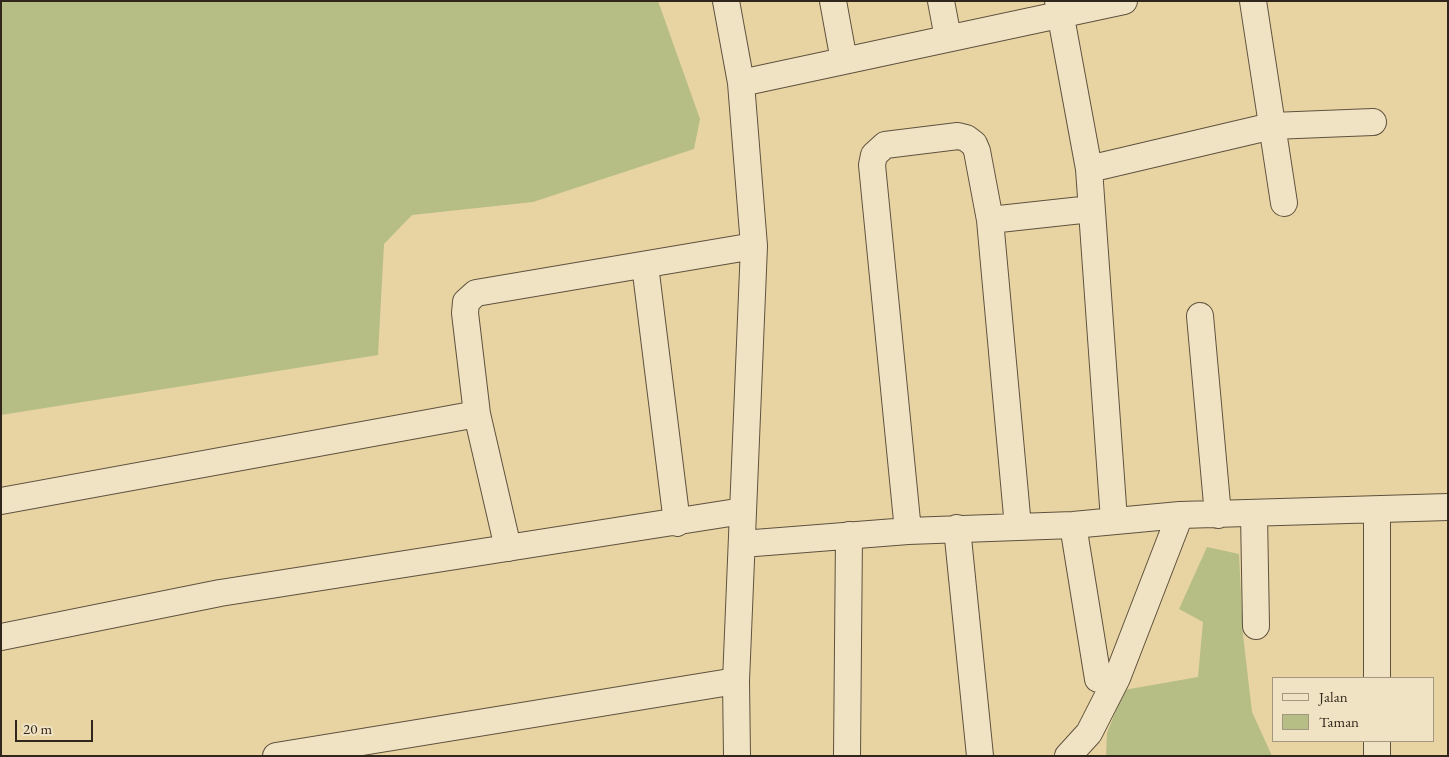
<!DOCTYPE html>
<html>
<head>
<meta charset="utf-8">
<style>
  body { margin:0 }
  #map { position:relative; width:1449px; height:757px; overflow:hidden; background:#e8d4a3; font-family:"EB Garamond",serif }
  canvas { display:block }
  .frame { position:absolute; inset:0; border:2px solid #31261c; pointer-events:none }
  .legend { position:absolute; left:1272px; top:677px; width:162px; height:65px; box-sizing:border-box; background:#f0e3c3; border:1px solid #a49780; margin:0; padding:6px 9px; list-style:none; font-size:15px; color:#31261c }
  .legend li { display:flex; align-items:center; gap:10px; height:25px }
  .legend b { width:25px; border:1px solid #a49780 }
  .scale { position:absolute; left:15px; top:720px; width:78px; height:22px; box-sizing:border-box; border:2px solid #31261c; border-top:0; padding-left:6px; font-size:15px; line-height:18px; white-space:nowrap; color:#31261c; -webkit-text-stroke:4px #f0e3c3; paint-order:stroke }
</style>
</head>
<body>
<div id="map">
<canvas width="1449" height="757"></canvas>
<div class="frame"></div>
<ul class="legend">
<li><b style="height:6px;background:#f0e3c3"></b>Jalan</li>
<li><b style="height:14px;background:#b6bd85"></b>Taman</li>
</ul>
<div class="scale">20 m</div>
</div>
<script>
const c = document.querySelector('canvas').getContext('2d');
c.lineJoin = 'round';
function fillPath(path, color) { c.fillStyle = color; c.fill(path, 'evenodd'); }
const shape = rows => new Path2D(rows.map(r => 'M' + r).join(''));
function stroke(path, color, width, dash) { c.strokeStyle = color; c.lineWidth = width; c.lineCap = dash ? 'butt' : 'round'; c.setLineDash(dash || []); c.stroke(path); }
const green = shape([
  [1,1,658,1,700,119,694,149,533,202,412,215,384,244,378,355,1,415],
  [1207,547,1239,554,1243,635,1252,712,1272,756,1106,756,1107,733,1124,690,1198,677,1203,622,1179,609]
]);
const minor = shape([
  [726,1,741,83,754,246,736,681,737,756],
  [833,1,844,61],
  [941,1,948,38],
  [1058,1,1089,169,1114,520],
  [1253,1,1284,203],
  [741,83,1124,1],
  [1089,169,1272,126,1373,122],
  [990,220,1091,209],
  [645,265,677,523],
  [1200,316,1218,515],
  [1,501,477,414],
  [1254,514,1256,626],
  [1073,525,1098,679],
  [957,528,980,756],
  [908,531,872,165,874,155,885,145,958,136,966,138,974,144,977,151,990,220,1018,527],
  [742,544,908,531,1073,525,1180,515,1448,507],
  [508,548,477,414,465,313,466,302,476,293,754,246],
  [1,637,220,593,743,511],
  [1377,678,1377,511],
  [276,756,736,681],
  [847,756,849,535],
  [1068,756,1089,733,1117,678,1180,515],
  [1377,756,1377,741]
]);
fillPath(green, '#b6bd85');
stroke(minor, '#5f523e', 28);
stroke(minor, '#f0e3c3', 26);
</script>
</body>
</html>
